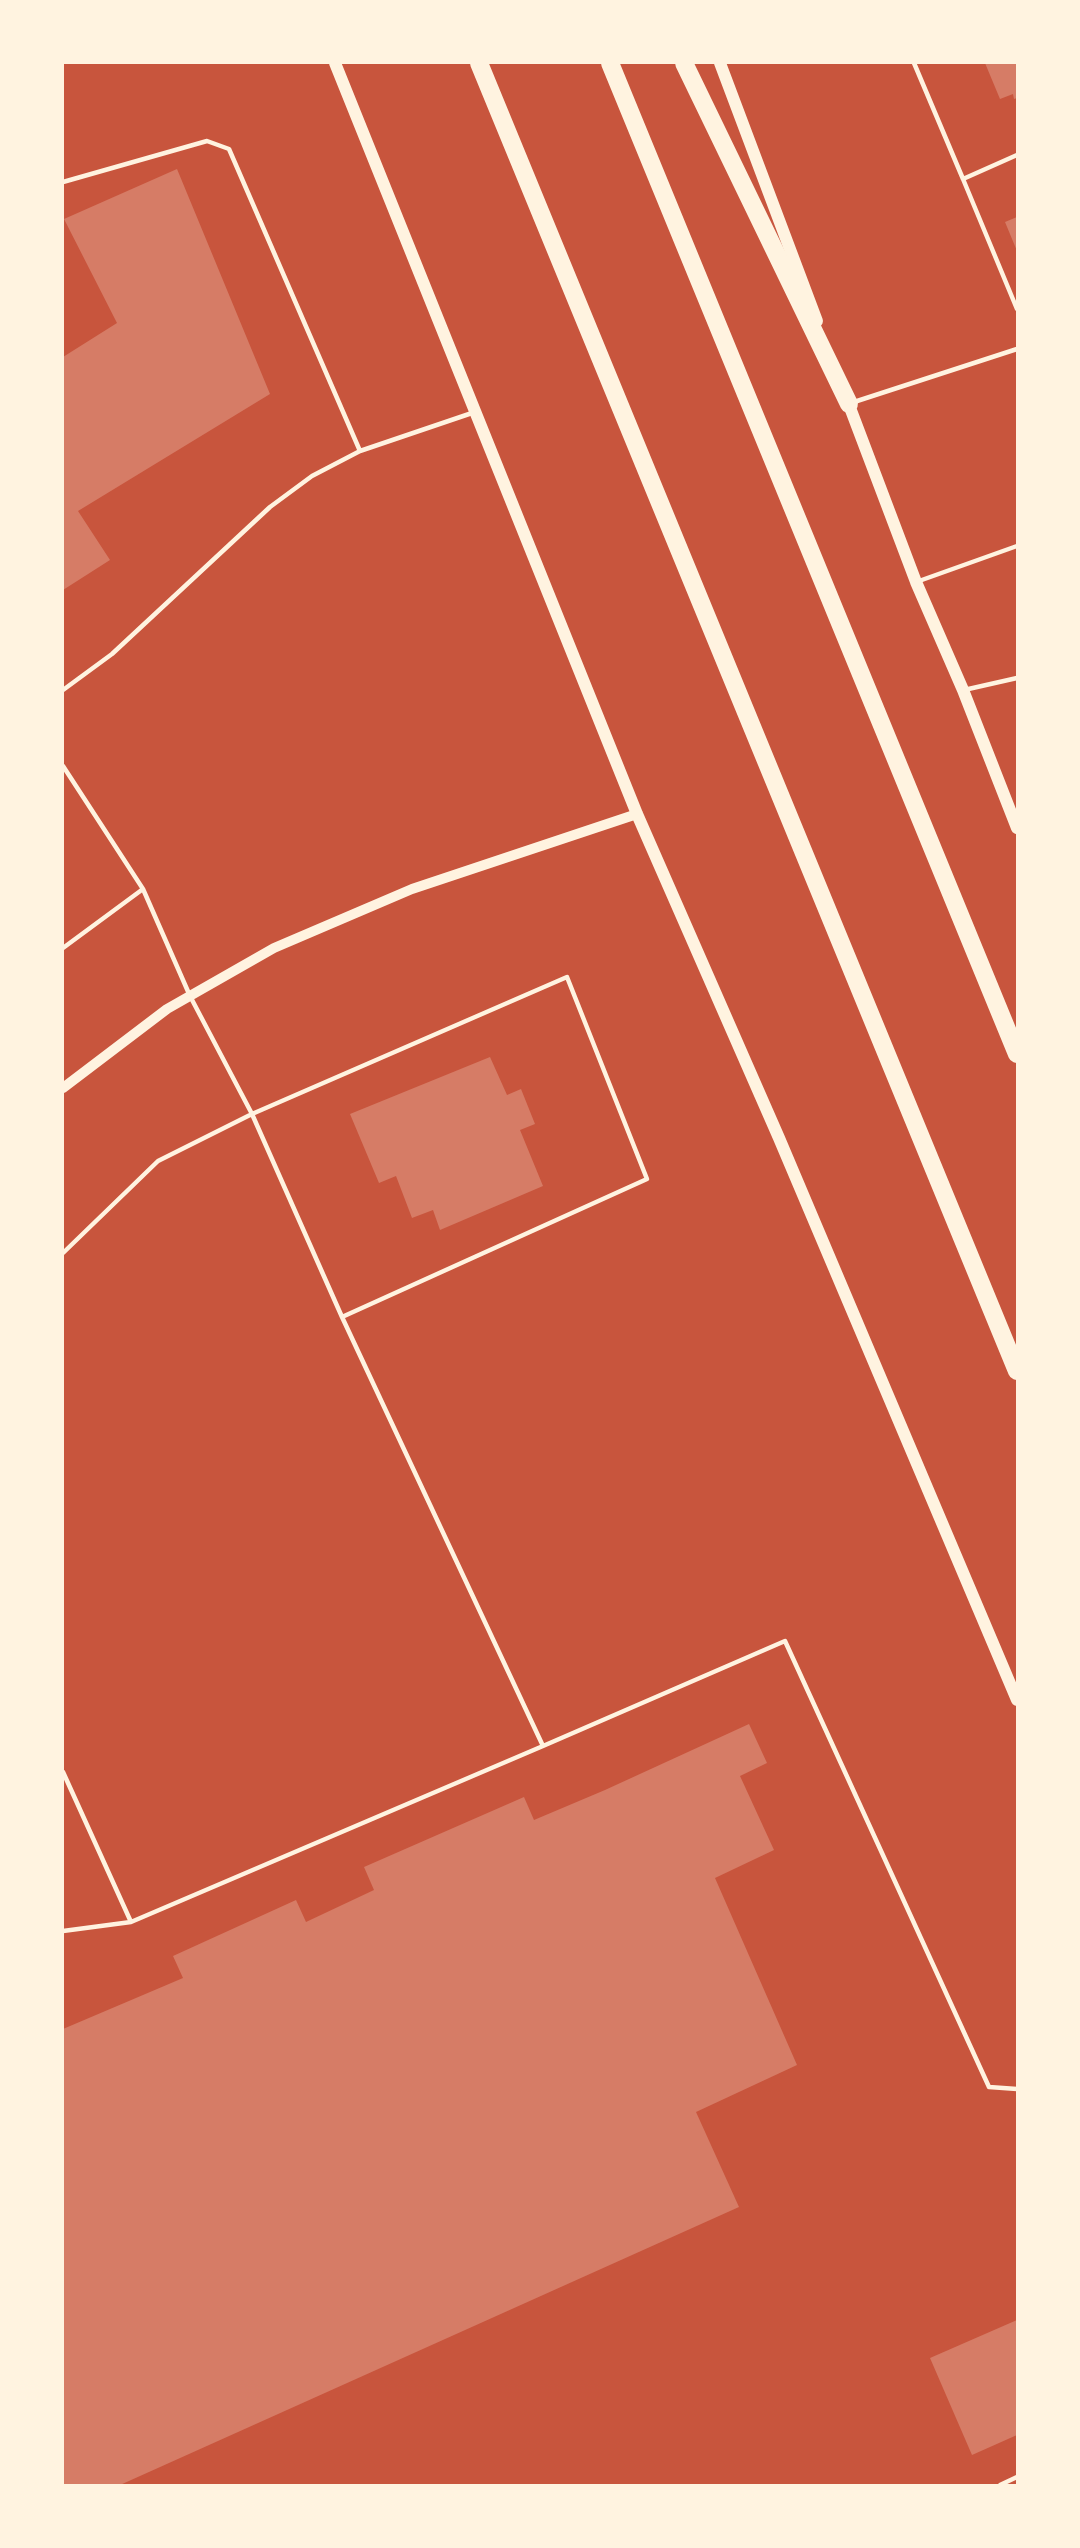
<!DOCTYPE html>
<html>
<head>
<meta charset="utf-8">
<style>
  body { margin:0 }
  #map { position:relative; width:1080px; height:2548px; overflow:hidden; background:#c8553d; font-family:Cabin,sans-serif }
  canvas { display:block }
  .frame { position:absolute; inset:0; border:64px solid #fff3e0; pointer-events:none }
</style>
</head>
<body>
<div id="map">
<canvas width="1080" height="2548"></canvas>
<div class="frame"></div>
</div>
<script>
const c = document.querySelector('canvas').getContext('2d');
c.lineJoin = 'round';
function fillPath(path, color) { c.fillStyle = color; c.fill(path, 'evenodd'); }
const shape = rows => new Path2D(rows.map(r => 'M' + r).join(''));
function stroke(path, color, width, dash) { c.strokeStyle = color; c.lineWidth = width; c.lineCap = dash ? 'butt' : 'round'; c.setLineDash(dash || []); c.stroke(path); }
const building = shape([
  [985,63,1017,63,1017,98,1014,99,1013,94,1000,99],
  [177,169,270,394,78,511,110,560,63,590,63,357,117,323,64,219],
  [1017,217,1017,251,1005,222],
  [490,1057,507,1095,521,1089,535,1124,520,1130,543,1186,440,1230,433,1210,412,1218,396,1176,379,1183,350,1114],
  [749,1724,767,1763,740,1776,774,1850,715,1878,797,2065,696,2112,739,2207,120,2485,63,2485,63,2029,183,1978,173,1956,296,1900,306,1922,374,1890,364,1867,524,1797,534,1820,605,1790],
  [1017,2320,1017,2435,972,2455,930,2358]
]);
const service = shape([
  [914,63,963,179],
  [1017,155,963,179,1017,309],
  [63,182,207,141,229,149,360,451],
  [854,402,1017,349],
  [919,581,1017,546],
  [63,690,112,654,270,507,312,476,360,451,475,412],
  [964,690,1017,678],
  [63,766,143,889,190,996,252,1114,342,1317,543,1746,785,1641,989,2087,1017,2089],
  [63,948,143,889],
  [63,1253,158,1161,252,1114,567,977,647,1179,342,1317],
  [63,1772,131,1922],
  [63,1931,131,1922,543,1746],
  [1000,2485,1017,2477]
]);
const tertiary = shape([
  [63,1088,167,1009,274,948,412,889,637,814]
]);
const secondary = shape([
  [335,63,637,814,779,1138,1017,1700],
  [720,63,817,321],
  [846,397,916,582,963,690,1017,828]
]);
const motorway = shape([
  [479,63,1017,1371],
  [610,63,1017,1054],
  [684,63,849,404]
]);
fillPath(building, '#d67c66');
stroke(service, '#fff3e0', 4.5);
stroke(tertiary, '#fff3e0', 10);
stroke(secondary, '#fff3e0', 12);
stroke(motorway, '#fff3e0', 18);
</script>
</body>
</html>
